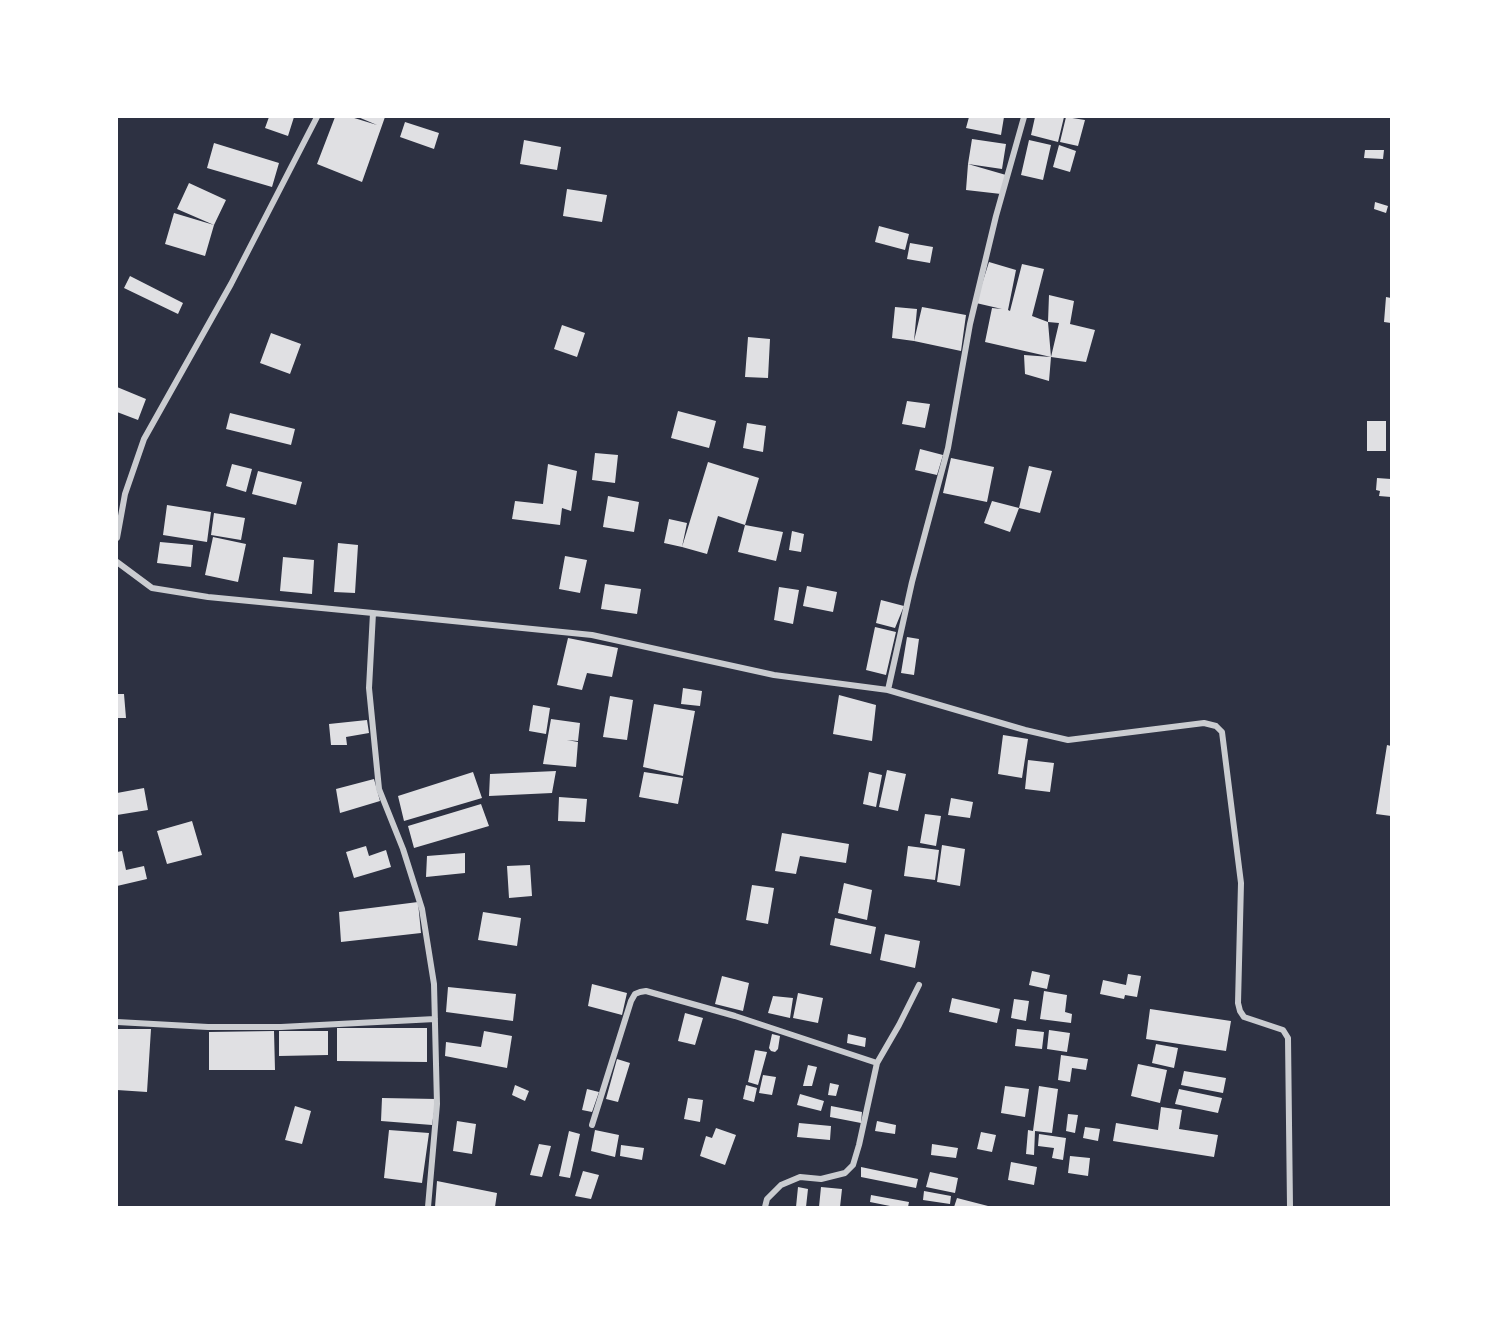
<!DOCTYPE html>
<html>
<head>
<meta charset="utf-8">
<style>
  body { margin:0 }
  #map { position:relative; width:1508px; height:1324px; overflow:hidden; background:#2d3142; font-family:Cabin,sans-serif }
  canvas { display:block }
  .frame { position:absolute; inset:0; border:118px solid #fff; pointer-events:none }
</style>
</head>
<body>
<div id="map">
<canvas width="1508" height="1324"></canvas>
<div class="frame"></div>
</div>
<script>
const c = document.querySelector('canvas').getContext('2d');
c.lineJoin = 'round';
function fillPath(path, color) { c.fillStyle = color; c.fill(path, 'evenodd'); }
const shape = rows => new Path2D(rows.map(r => 'M' + r).join(''));
function stroke(path, color, width, dash) { c.strokeStyle = color; c.lineWidth = width; c.lineCap = dash ? 'butt' : 'round'; c.setLineDash(dash || []); c.stroke(path); }
const building = shape([
  [269,117,294,117,288,136,265,128],
  [335,117,351,117,377,125,358,117,385,117,362,182,317,164],
  [969,117,1004,117,1001,135,966,128],
  [1035,117,1064,117,1058,142,1031,135],
  [1066,117,1085,120,1078,146,1060,142],
  [405,122,439,133,434,149,400,137],
  [972,139,1006,144,1002,169,968,164],
  [524,140,561,147,557,170,520,164],
  [1029,140,1051,145,1043,180,1021,175],
  [214,143,279,163,272,187,207,168],
  [1059,145,1076,151,1070,172,1053,167],
  [1365,150,1384,150,1383,159,1364,158],
  [968,164,1006,175,1001,194,966,190],
  [189,183,226,200,214,225,177,209],
  [567,189,607,195,602,222,563,216],
  [1375,202,1388,206,1386,213,1374,209],
  [174,213,214,225,205,256,165,244],
  [879,226,909,234,905,250,875,242],
  [910,243,933,247,930,263,907,259],
  [989,262,1016,270,1008,310,1010,311,1022,264,1044,269,1032,316,1048,322,1051,357,1049,381,1025,374,1024,355,1051,357,985,342,992,308,1002,309,976,303],
  [130,276,183,303,178,314,124,288],
  [1049,295,1074,301,1070,324,1095,330,1086,362,1051,357,1059,323,1048,322],
  [1386,297,1391,298,1391,323,1384,322],
  [895,307,917,309,914,341,892,338],
  [922,307,966,315,961,351,914,341],
  [562,325,585,333,577,357,554,349],
  [271,333,301,344,290,374,260,363],
  [748,337,770,339,768,378,745,377],
  [117,387,146,399,138,420,117,412],
  [907,401,930,404,925,428,902,424],
  [678,411,716,421,709,448,671,438],
  [230,413,295,429,291,445,226,429],
  [1367,421,1386,421,1386,451,1367,451],
  [747,423,766,426,763,452,743,448],
  [920,449,943,455,937,475,915,470],
  [595,453,618,455,615,483,592,480],
  [951,458,994,467,987,502,943,493],
  [708,462,759,478,745,525,783,532,776,561,738,552,745,525,718,516,707,554,682,547],
  [232,464,252,469,246,492,226,486],
  [548,464,577,471,571,511,562,508,560,525,512,519,515,501,543,504],
  [1029,466,1052,471,1040,513,1019,508],
  [258,471,302,482,296,505,252,494],
  [1377,478,1391,479,1391,497,1379,496,1380,491,1376,490],
  [608,496,639,502,634,532,603,527],
  [992,501,1019,508,1010,532,984,523],
  [167,505,211,512,207,542,163,535],
  [214,513,245,518,241,540,211,535],
  [669,519,687,523,682,547,664,543],
  [792,531,804,534,801,552,789,550],
  [213,537,246,544,238,582,205,575],
  [160,542,193,545,191,567,157,563],
  [338,543,358,545,355,593,334,592],
  [565,556,587,560,580,593,559,589],
  [283,557,314,560,312,594,280,591],
  [605,584,641,589,637,614,601,609],
  [807,586,837,592,833,612,803,606],
  [779,587,799,590,793,624,774,620],
  [881,600,904,606,895,628,876,623],
  [875,627,896,632,886,675,866,670],
  [907,637,919,639,914,675,901,673],
  [568,638,618,648,612,677,587,673,582,690,557,685],
  [683,688,702,691,700,706,681,704],
  [117,694,124,694,126,718,117,718],
  [839,695,876,705,872,741,833,734],
  [610,696,633,700,627,740,603,737],
  [654,704,695,711,683,776,643,767],
  [533,705,550,708,546,734,529,731],
  [551,719,580,723,578,741,567,740,578,742,576,767,543,764],
  [367,720,369,733,346,737,347,745,331,745,329,724],
  [1003,735,1028,739,1022,778,998,774],
  [1387,745,1391,746,1391,816,1376,814],
  [1028,760,1054,763,1050,792,1025,789],
  [887,770,906,774,898,811,879,807],
  [556,771,552,793,489,796,490,774],
  [473,772,482,798,404,821,398,796],
  [644,772,683,778,678,804,639,797],
  [869,772,882,775,876,807,863,804],
  [374,779,380,801,340,813,336,789],
  [144,788,148,810,117,815,117,793],
  [559,797,587,799,585,822,558,821],
  [951,798,973,802,970,818,948,815],
  [481,804,489,826,414,848,408,826],
  [925,814,941,816,936,846,920,843],
  [192,821,202,855,167,864,157,831],
  [782,833,849,844,846,863,800,856,796,874,775,871],
  [942,845,965,849,960,886,937,882],
  [366,846,369,856,386,850,391,867,354,878,346,852],
  [908,846,939,850,935,880,904,876],
  [122,851,126,870,144,866,147,879,117,886,117,852],
  [465,853,465,873,426,877,427,856],
  [530,865,532,896,509,898,507,866],
  [844,883,872,890,867,920,838,913],
  [752,885,774,888,768,924,746,920],
  [418,902,421,933,341,942,339,912],
  [483,912,521,918,517,946,478,940],
  [835,918,876,927,871,954,830,945],
  [885,934,920,941,915,968,880,960],
  [1032,971,1050,975,1047,989,1029,985],
  [1128,974,1141,976,1137,997,1125,995,1124,999,1100,994,1103,980,1126,985],
  [722,976,749,983,743,1011,715,1004],
  [592,984,627,993,622,1015,588,1006],
  [448,987,516,994,513,1021,446,1012],
  [1044,991,1067,995,1065,1012,1072,1014,1071,1023,1040,1019],
  [798,993,823,998,818,1023,793,1018],
  [773,996,793,998,790,1018,768,1013],
  [952,998,1000,1009,997,1023,949,1012],
  [1014,999,1029,1001,1026,1021,1011,1018],
  [1150,1009,1231,1021,1226,1051,1146,1039],
  [685,1013,703,1018,695,1045,678,1041],
  [337,1028,427,1028,427,1062,337,1061],
  [117,1029,151,1029,147,1092,117,1090],
  [1017,1029,1044,1032,1042,1049,1015,1046],
  [1049,1030,1070,1033,1067,1052,1047,1049],
  [274,1031,275,1070,209,1070,209,1032],
  [279,1031,328,1031,328,1055,279,1056],
  [484,1031,512,1036,507,1068,445,1056,446,1042,481,1047],
  [772,1034,780,1036,778,1049,775,1052,771,1051,769,1048],
  [848,1034,866,1038,865,1047,847,1043],
  [1156,1044,1178,1048,1174,1068,1152,1063],
  [755,1050,767,1052,758,1085,748,1082],
  [1061,1055,1088,1059,1086,1070,1072,1068,1070,1082,1058,1080],
  [617,1059,630,1063,618,1102,606,1099],
  [1138,1064,1167,1070,1160,1103,1131,1096],
  [808,1065,817,1067,812,1086,803,1086],
  [1184,1071,1226,1078,1223,1093,1181,1085],
  [763,1075,776,1077,772,1095,759,1093],
  [830,1083,839,1085,836,1096,828,1095],
  [515,1085,529,1091,525,1101,512,1095],
  [746,1085,757,1088,754,1102,743,1099],
  [1005,1086,1029,1089,1025,1117,1001,1113],
  [1039,1086,1058,1089,1052,1133,1035,1131,1034,1155,1026,1154,1028,1130,1033,1131],
  [587,1089,599,1092,592,1112,582,1110],
  [1179,1089,1222,1098,1218,1113,1175,1104],
  [800,1094,824,1101,821,1111,797,1105],
  [382,1098,436,1099,432,1125,381,1121],
  [688,1098,703,1100,700,1122,684,1119],
  [295,1106,311,1111,302,1144,285,1140],
  [831,1106,862,1112,861,1123,830,1117],
  [1161,1107,1182,1110,1179,1129,1218,1135,1214,1157,1113,1141,1116,1123,1158,1130],
  [1068,1114,1078,1115,1075,1133,1066,1131],
  [457,1121,476,1124,472,1154,453,1151],
  [877,1121,896,1125,895,1134,875,1131],
  [799,1123,831,1126,830,1140,797,1137],
  [1085,1127,1100,1129,1098,1141,1083,1138],
  [716,1128,736,1135,725,1165,700,1156,706,1136,712,1138],
  [389,1130,429,1133,422,1183,384,1178],
  [595,1130,619,1135,615,1157,591,1151],
  [569,1131,580,1134,570,1178,559,1176],
  [981,1132,996,1135,992,1152,977,1149],
  [1039,1134,1066,1138,1063,1160,1052,1158,1054,1148,1038,1146],
  [539,1144,551,1146,542,1177,530,1175],
  [932,1144,958,1148,956,1158,931,1155],
  [621,1145,644,1148,642,1160,620,1156],
  [1070,1156,1090,1158,1088,1176,1068,1173],
  [1011,1162,1037,1167,1034,1185,1008,1180],
  [861,1167,918,1179,916,1188,861,1177],
  [583,1171,599,1175,591,1199,575,1196],
  [930,1172,958,1178,955,1193,926,1187],
  [437,1181,497,1193,495,1207,435,1207],
  [798,1187,808,1189,806,1207,796,1207],
  [821,1187,842,1189,840,1207,819,1207],
  [924,1191,951,1196,950,1204,923,1200],
  [871,1195,909,1202,908,1207,890,1207,890,1206,870,1202],
  [957,1198,988,1206,988,1207,954,1207]
]);
const minor = shape([
  [117,538,125,494,144,439,231,284,317,117],
  [117,562,152,588,208,597,373,613],
  [888,690,912,582,948,448,970,324,996,216,1024,117],
  [117,1022,208,1027,281,1027,435,1019],
  [592,1125,631,1001,635,994,640,992,646,991,735,1016,877,1063],
  [428,1207,437,1104,434,984,422,909,403,849,379,789,369,688,373,613,592,635,774,675,888,690,1025,730,1068,740,1204,723,1216,726,1222,732,1241,883,1238,1003,1240,1011,1244,1017,1283,1030,1288,1038,1290,1207],
  [765,1207,767,1199,781,1185,800,1177,821,1179,845,1173,853,1165,859,1145,877,1063,899,1025,919,985]
]);
fillPath(building, '#e0e0e3');
stroke(minor, '#caccd0', 6);
</script>
</body>
</html>
